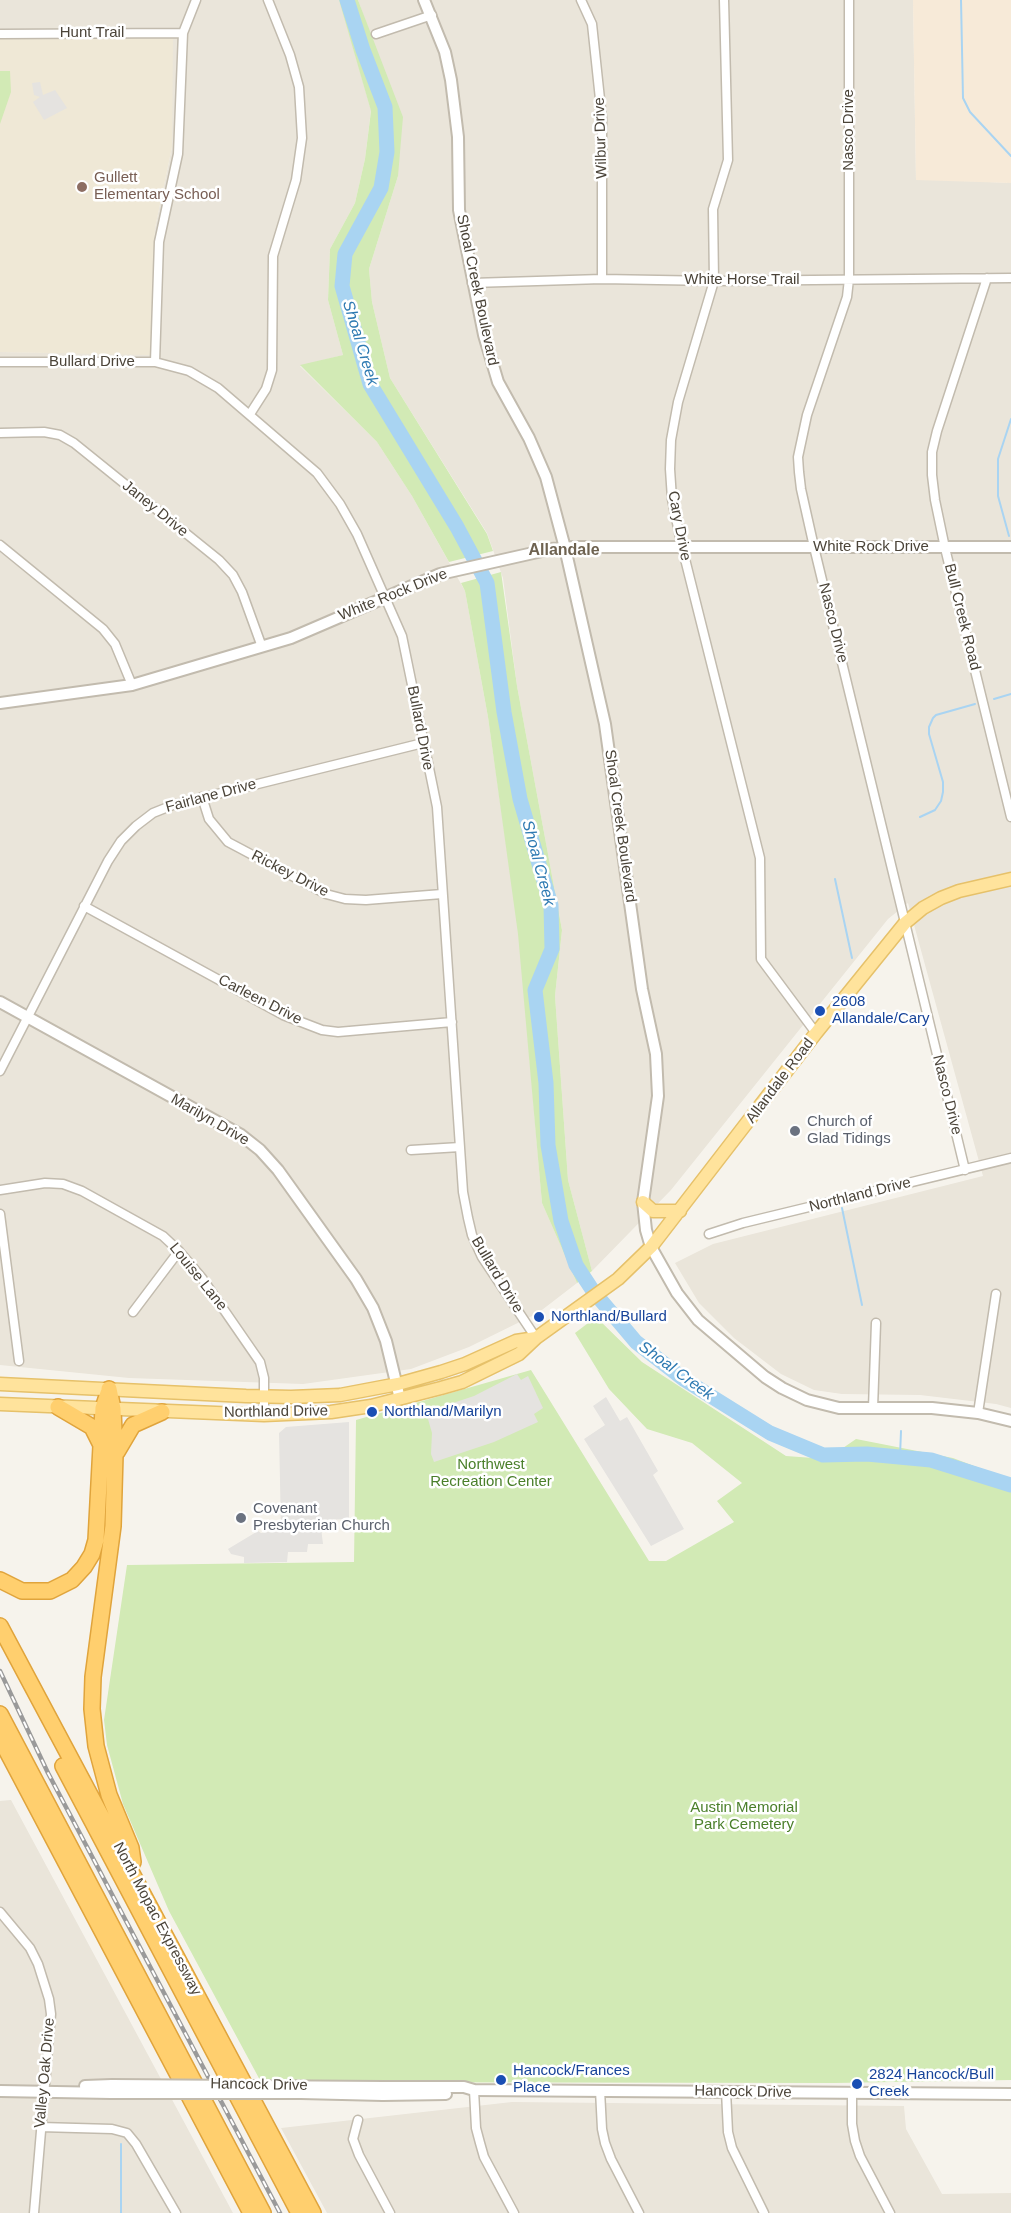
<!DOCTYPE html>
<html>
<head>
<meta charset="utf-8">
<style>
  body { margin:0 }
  canvas { display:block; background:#f6f3ec }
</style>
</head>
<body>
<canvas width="1011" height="2213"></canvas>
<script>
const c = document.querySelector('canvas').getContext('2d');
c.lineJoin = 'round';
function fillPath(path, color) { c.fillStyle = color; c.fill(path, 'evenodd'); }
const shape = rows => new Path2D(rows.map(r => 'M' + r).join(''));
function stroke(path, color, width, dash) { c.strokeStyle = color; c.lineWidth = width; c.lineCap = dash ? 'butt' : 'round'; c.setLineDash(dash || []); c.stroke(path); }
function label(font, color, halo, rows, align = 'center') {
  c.font = font + ' Helvetica,sans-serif'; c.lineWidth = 5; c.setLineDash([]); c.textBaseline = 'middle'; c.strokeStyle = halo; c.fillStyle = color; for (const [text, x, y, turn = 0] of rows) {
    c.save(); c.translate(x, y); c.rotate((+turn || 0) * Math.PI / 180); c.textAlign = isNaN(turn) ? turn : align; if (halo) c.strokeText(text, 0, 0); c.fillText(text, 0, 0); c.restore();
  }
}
const residential = shape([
  [0,0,339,0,342,9,371,110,365,159,355,203,330,249,328,300,343,355,300,366,377,442,412,496,465,591,488,717,519,935,542,1203,577,1283,538,1313,469,1347,411,1369,303,1384,129,1378,0,1365,0,352,151,354,155,228,172,147,172,36,0,39],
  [358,0,913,0,916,179,1011,183,1011,1408,996,1404,920,1395,842,1394,814,1390,781,1374,734,1338,699,1303,675,1263,713,1244,983,1176,908,903,888,919,671,1190,592,1271,568,1180,555,996,562,930,517,686,503,578,487,533,390,378,372,302,369,269,398,176,367,25],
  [11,1800,233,2213,0,2213,0,1801],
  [512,2102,904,2106,906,2129,942,2194,1011,2193,1011,2213,327,2213,281,2128]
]);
const commercial = shape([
  [913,0,1011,0,1011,183,916,180]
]);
const education = shape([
  [173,36,172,147,155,228,151,355,0,352,0,39]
]);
const green = shape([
  [339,0,358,0,403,117,398,176,369,269,372,302,390,378,487,534,493,551,449,562,412,496,377,442,300,365,343,355,328,300,330,249,355,203,365,159,371,111],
  [0,71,10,71,11,92,0,124],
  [501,572,517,686,562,930,555,996,568,1180,592,1271,577,1283,542,1203,518,934,488,717,465,591,461,583],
  [596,1317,642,1362,786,1456,827,1459,856,1439,953,1458,1011,1480,1011,2080,834,2083,261,2082,169,1911,123,1804,107,1745,104,1720,127,1565,354,1562,356,1420,531,1370,649,1561,666,1561,734,1522,717,1501,742,1483,692,1443,647,1429,609,1389,575,1333]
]);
const parking = shape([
  [40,82,43,95,55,90,67,108,44,120,33,102,40,97,34,95,32,83],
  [517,1374,521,1380,528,1376,543,1408,534,1414,538,1422,494,1442,434,1462,431,1454,432,1433,426,1412,474,1396],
  [606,1397,620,1421,627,1417,658,1471,653,1475,684,1529,651,1546,584,1439,605,1425,593,1406],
  [349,1422,349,1519,320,1520,323,1544,308,1544,307,1552,288,1552,287,1562,244,1563,244,1557,231,1554,228,1549,258,1531,261,1533,281,1530,279,1433,286,1427]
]);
const stream = shape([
  [961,0,963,98,970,112,1011,156],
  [1009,536,998,496,998,459,1011,419],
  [994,699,1011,694],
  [920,817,935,810,941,801,943,792,943,782,929,734,929,727,933,718,936,715,975,704],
  [835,879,852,958],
  [842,1208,862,1305],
  [900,1456,901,1431],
  [121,2144,121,2213]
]);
const river = shape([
  [347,0,363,50,385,107,387,152,381,188,345,254,342,286,370,384,457,527,487,583,504,712,520,799,551,905,552,949,535,990,546,1083,548,1145,561,1221,576,1265,593,1291,636,1342,685,1380,770,1433,823,1455,867,1454,931,1460,1011,1485]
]);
const minor = shape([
  [581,0,592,24,602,118,602,279],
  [724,0,728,160,713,209,714,281,678,402,671,440,670,469,672,499,682,547,760,858,761,959,816,1033],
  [849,0,849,279,847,297,807,415,798,457,799,472,801,489,814,547,965,1170],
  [0,34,183,33],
  [376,34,432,15],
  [987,278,937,431,932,452,932,475,935,500,945,548,1011,817],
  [472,283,602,279,714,281,1011,278],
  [0,362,155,362,189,371,218,388,317,473,340,504,357,534,402,636,437,807,463,1192,468,1218,472,1235,482,1257,536,1338],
  [155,362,159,242,178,154,183,33,196,0],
  [250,414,266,389,272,370,273,256,296,180,302,138,299,87,290,55,268,0],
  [0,433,44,432,60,435,74,443,219,560,233,575,242,592,262,647],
  [0,545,103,629,115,644,132,685],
  [202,797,209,819,228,842,326,894,345,899,366,900,442,894],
  [84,906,283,1015,322,1030,338,1032,452,1022],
  [0,1071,108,861,121,841,136,826,153,813,173,805,423,743],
  [411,1150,460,1147],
  [0,1190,45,1183,63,1184,82,1191,163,1236,179,1251,202,1278,260,1362,264,1378,264,1415],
  [0,1214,19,1361],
  [709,1234,743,1223,1011,1158],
  [133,1312,179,1251],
  [873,1408,876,1323],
  [978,1413,996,1294],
  [0,1912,30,1948,38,1964,49,1999,51,2014,34,2213],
  [474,2090,476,2128,480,2143,484,2157,514,2213],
  [600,2090,602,2129,605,2143,611,2159,639,2213],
  [726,2091,728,2132,732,2148,764,2213],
  [852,2093,852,2124,855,2141,860,2156,890,2213],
  [358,2120,353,2139,359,2155,390,2213],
  [40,2127,112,2129,127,2133,136,2144,176,2213]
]);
const tertiary = shape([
  [424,0,445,52,451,80,458,137,459,210,484,335,498,382,529,438,546,477,565,548,605,724,642,989,656,1054,658,1096,643,1202,646,1230,651,1247,677,1293,698,1320,765,1377,782,1388,807,1400,839,1408,932,1408,978,1413,1011,1421],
  [0,703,132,685,291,638,440,574,551,549,574,547,1011,547],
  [0,1002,241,1135,260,1150,278,1170,356,1279,373,1308,386,1341,400,1399],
  [85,2086,112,2085],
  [383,2087,464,2087,474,2090,1011,2094],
  [0,2091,111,2093],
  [383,2095,446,2094]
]);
const primary = shape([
  [643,1202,653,1211,680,1211],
  [0,1384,246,1396,291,1397,340,1395,398,1384,441,1372,465,1364,516,1341,536,1338],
  [0,1404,264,1415,331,1412,371,1406,441,1388,462,1382,519,1354,536,1338,618,1279,651,1247,816,1033,905,923,923,908,941,898,959,891,1011,879]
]);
const motorway = shape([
  [109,1389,113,1409,115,1455,113,1526,93,1677,92,1709,96,1746,109,1795,131,1848,133,1862],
  [58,1407,92,1427,100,1443],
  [117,1452,133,1425,162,1412],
  [0,1580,22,1591,50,1591,72,1580,84,1567,92,1554,96,1540,103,1408,108,1393],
  [0,1626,313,2213],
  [0,1714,263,2213],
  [0,1738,251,2213],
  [63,1766,299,2213]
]);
const rail = shape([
  [0,1671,48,1773,280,2213]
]);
const tertiaryBridge = shape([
  [112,2085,383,2087],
  [111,2093,301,2093,383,2095]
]);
const markers = [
  [82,187,6,"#8d6e63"],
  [820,1011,6,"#1a4fb4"],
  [795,1131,6,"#6b7280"],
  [539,1317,6,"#1a4fb4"],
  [372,1412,6,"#1a4fb4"],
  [241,1518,6,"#6b7280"],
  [501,2080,6,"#1a4fb4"],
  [857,2084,6,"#1a4fb4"]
];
const streetNames = [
  ["Hunt Trail",92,33],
  ["Nasco Drive",849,130,-90],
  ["Wilbur Drive",601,138,-92],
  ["White Horse Trail",742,280],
  ["Shoal Creek Boulevard",477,290,78],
  ["Bullard Drive",92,362],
  ["Janey Drive",155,509,39],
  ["Cary Drive",679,526,79],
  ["White Rock Drive",871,547],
  ["White Rock Drive",393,595,-22],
  ["Bull Creek Road",962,617,76],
  ["Nasco Drive",833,623,76],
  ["Bullard Drive",420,728,79],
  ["Fairlane Drive",211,796,-15],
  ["Shoal Creek Boulevard",620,826,82],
  ["Rickey Drive",290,874,27],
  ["Carleen Drive",260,1000,27],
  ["Allandale Road",780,1081,-53],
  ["Nasco Drive",947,1095,76],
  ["Marilyn Drive",210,1120,30],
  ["Northland Drive",860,1195,-14],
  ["Bullard Drive",497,1275,59],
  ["Louise Lane",198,1277,51],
  ["Northland Drive",276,1412,-1],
  ["North Mopac Expressway",157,1919,62],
  ["Valley Oak Drive",45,2073,-85],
  ["Hancock Drive",259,2085,1],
  ["Hancock Drive",743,2092,1]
];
const educationNames = [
  ["Gullett",94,178],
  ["Elementary School",94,195]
];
const transitNames = [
  ["2608",832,1002],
  ["Allandale/Cary",832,1019],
  ["Northland/Bullard",551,1317],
  ["Northland/Marilyn",384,1412],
  ["Hancock/Frances",513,2071],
  ["Place",513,2088],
  ["2824 Hancock/Bull",869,2075],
  ["Creek",869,2092]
];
const worshipNames = [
  ["Church of",807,1122],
  ["Glad Tidings",807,1139],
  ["Covenant",253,1509],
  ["Presbyterian Church",253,1526]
];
const parkNames = [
  ["Northwest",491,1465],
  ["Recreation Center",491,1482],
  ["Austin Memorial",744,1808],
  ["Park Cemetery",744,1825]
];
const waterNames = [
  ["Shoal Creek",360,343,73],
  ["Shoal Creek",538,863,75],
  ["Shoal Creek",676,1371,36]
];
const neighbourhoodNames = [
  ["Allandale",564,551]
];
fillPath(residential, '#eae5da');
fillPath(commercial, '#f7ead8');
fillPath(education, '#efe8d6');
fillPath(green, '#d2eab5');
fillPath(parking, '#e5e3e0');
stroke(stream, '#a9d4f2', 2);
stroke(river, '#a9d4f2', 15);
stroke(minor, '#c2bbae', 11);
stroke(tertiary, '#c2bbae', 14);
stroke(primary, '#e6c16a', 15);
stroke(motorway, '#e0a43c', 18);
stroke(minor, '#fff', 8);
stroke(tertiary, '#fff', 10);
stroke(primary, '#ffe39c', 12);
stroke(motorway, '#ffcf6e', 15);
stroke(rail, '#9a9a9a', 4.5);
stroke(rail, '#fff', 2, [7]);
stroke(tertiaryBridge, '#c2bbae', 14, []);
stroke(tertiaryBridge, '#fff', 10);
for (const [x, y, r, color] of markers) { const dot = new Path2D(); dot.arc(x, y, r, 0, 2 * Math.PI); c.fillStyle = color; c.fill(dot); stroke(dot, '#fff', 2); }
label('15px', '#4b4439', '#fff', streetNames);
label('15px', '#785e54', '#fff', educationNames, 'left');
label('15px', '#164399', '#fff', transitNames, 'left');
label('15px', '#5b616d', '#fff', worshipNames, 'left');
label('15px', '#4a7f2a', '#fff', parkNames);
label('italic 16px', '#2e7ab2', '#fff', waterNames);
label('bold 16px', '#6e6250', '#fff', neighbourhoodNames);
</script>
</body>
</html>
